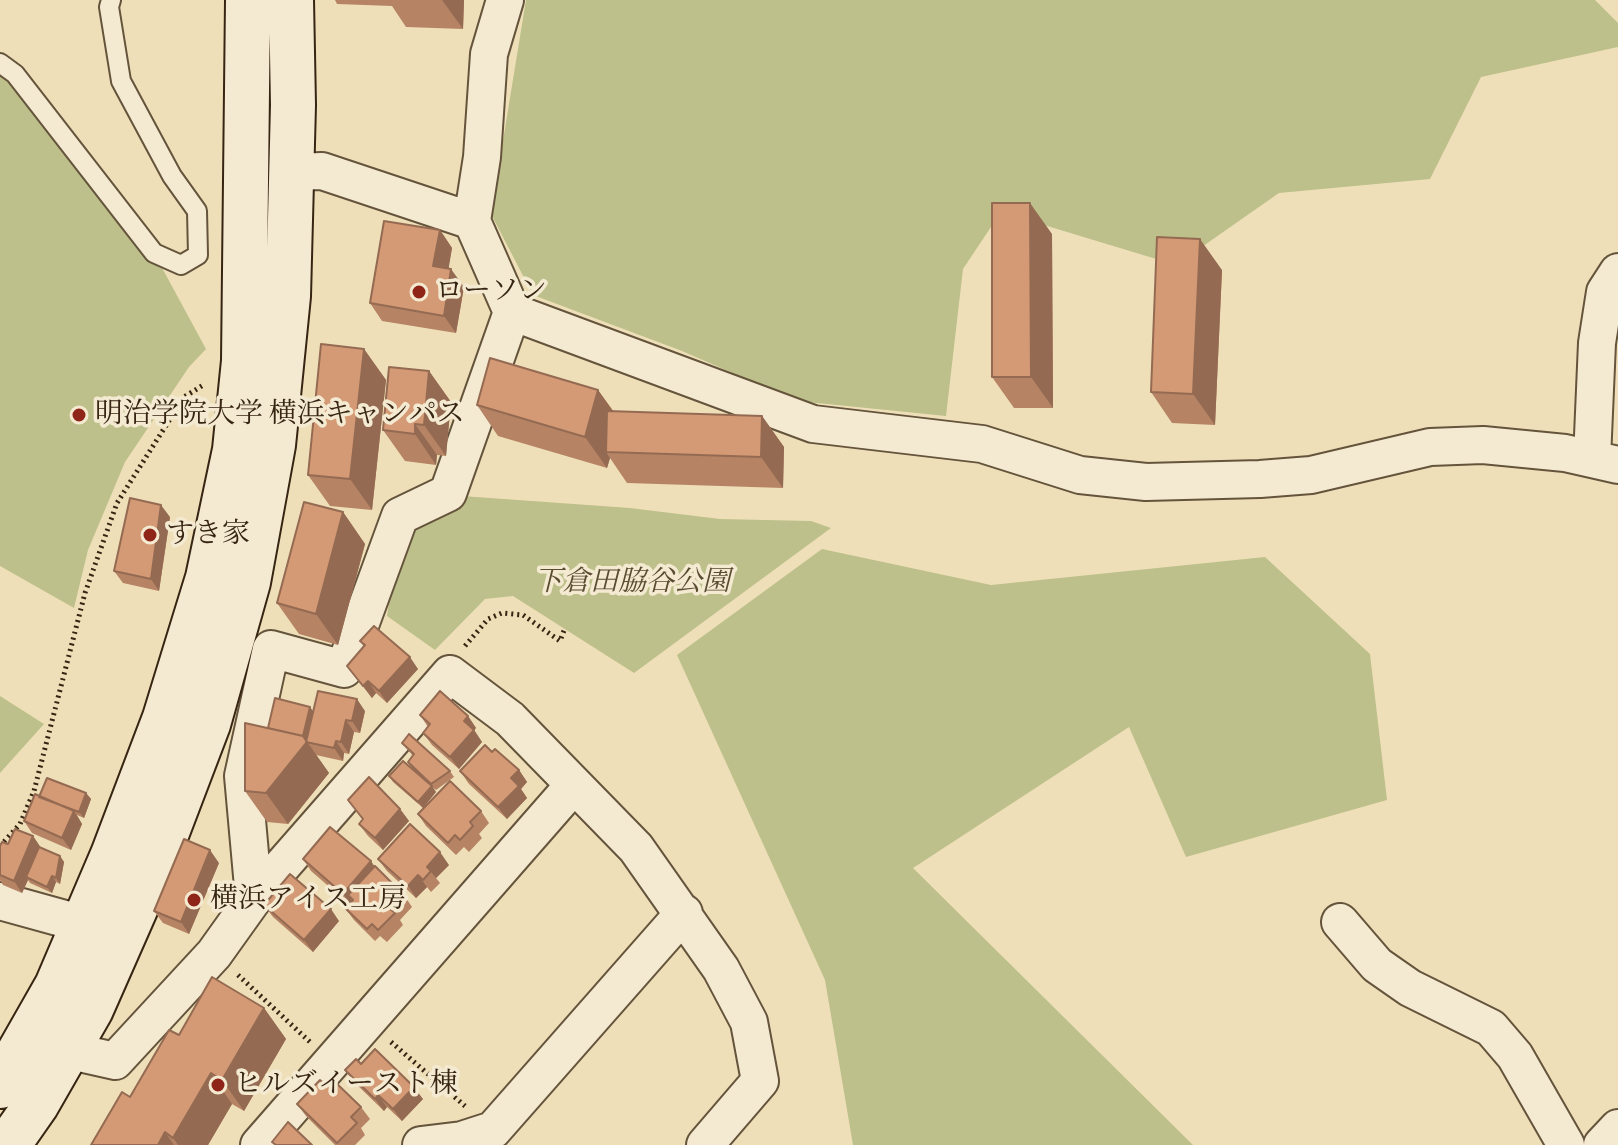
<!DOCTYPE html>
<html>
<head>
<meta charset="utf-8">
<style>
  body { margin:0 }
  canvas { display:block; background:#eedfb8 }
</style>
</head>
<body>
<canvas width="1618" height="1145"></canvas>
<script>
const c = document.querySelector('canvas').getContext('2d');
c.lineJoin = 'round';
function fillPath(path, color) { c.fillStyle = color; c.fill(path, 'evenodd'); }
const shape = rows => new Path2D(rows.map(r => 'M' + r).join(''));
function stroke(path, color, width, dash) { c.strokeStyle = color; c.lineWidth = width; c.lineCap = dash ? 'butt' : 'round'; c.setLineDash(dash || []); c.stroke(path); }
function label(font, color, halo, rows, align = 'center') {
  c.font = font + ' "Libre Bodoni","Noto Serif JP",serif'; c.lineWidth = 7; c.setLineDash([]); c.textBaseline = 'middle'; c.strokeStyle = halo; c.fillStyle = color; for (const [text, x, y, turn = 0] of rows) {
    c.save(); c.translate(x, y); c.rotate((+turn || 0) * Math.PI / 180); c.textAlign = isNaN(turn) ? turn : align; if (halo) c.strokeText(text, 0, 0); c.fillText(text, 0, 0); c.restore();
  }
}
const green = shape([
  [526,0,1595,0,1618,23,1618,47,1481,77,1430,179,1279,193,1176,265,1001,212,963,269,946,416,797,401,682,351,533,295,491,214],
  [0,63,154,253,206,349,189,367,125,462,88,550,74,608,0,566],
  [462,496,630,508,720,519,811,521,831,528,634,673,513,596,485,599,435,650,387,616,395,561,408,523],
  [822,549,991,585,1265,557,1370,654,1387,800,1186,857,1129,727,913,868,1193,1145,853,1145,825,980,677,655],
  [0,696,44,724,0,773]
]);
const path = shape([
  [465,646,488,619,502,613,523,615,560,641,565,628],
  [0,846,20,824,34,791,85,593,117,503,184,397,205,384],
  [238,975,310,1042],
  [391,1042,465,1106]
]);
const lane = shape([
  [0,63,15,74,154,253,181,265,198,255,197,211,172,176,121,81,109,7,111,0]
]);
const street = shape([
  [292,172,322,171,472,221],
  [512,312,813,424,982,444,1080,475,1146,482,1260,479,1311,475,1430,447,1483,445,1565,453,1618,465],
  [1592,459,1597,343,1605,292,1618,272],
  [254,898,243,776,271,649,344,669,400,516,448,493,512,312,472,221,482,157,489,54,505,0],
  [0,901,83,924],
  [1340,922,1377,965,1410,988,1491,1028,1515,1056,1566,1145],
  [45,1039,66,1050,115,1061,214,954,254,898,450,674,510,719,636,848,721,969,749,1022,760,1081,705,1145],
  [259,1145,573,786],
  [421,1145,462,1140,493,1130,684,913],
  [1602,1145,1618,1128]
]);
const secondary = shape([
  [0,1086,57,986,113,855,165,718,208,578,235,450,244,361,248,0],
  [8,1145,36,1105,91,1009,154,866,208,724,248,582,273,445,288,296,293,105,291,0]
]);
const wall = shape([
  [335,0,464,0,463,29,406,27,392,6,337,4],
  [440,230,452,248,448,269,464,287,456,333,382,321,370,303],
  [1052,234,1053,408,1014,408,992,377],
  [1222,270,1215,425,1172,423,1151,392],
  [364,349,386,380,372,510,330,506,308,475],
  [429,371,451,402,446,456,437,455,436,465,405,461,383,430],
  [598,390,614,412,762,416,784,447,783,488,627,483,610,458,607,468,498,436,477,405],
  [343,512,365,544,338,645,299,634,277,603],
  [170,517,159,591,123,583,114,571],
  [360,641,418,669,387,703,376,693,372,698,347,666,364,647],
  [313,711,365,711,360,733,354,732,349,754,344,753,343,761,316,755,329,773,288,824,267,822,245,791,268,728],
  [420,715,468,716,476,728,474,730,482,742,459,769,432,745,423,733,428,727],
  [402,743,450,771,454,777,436,790,432,787,436,792,423,808,393,782,389,776,412,769,408,762,413,756],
  [492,752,519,770,527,782,521,789,527,798,507,819,469,784,460,771],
  [86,793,91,799,84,818,77,815,82,824,71,850,32,833,24,821,40,796],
  [400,809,409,821,383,850,368,836,359,824,363,820],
  [481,811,489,823,479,834,482,838,469,852,464,847,456,855,426,826,418,814],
  [33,836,41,848,60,856,64,862,60,884,56,882,52,893,30,883,28,880,22,893,3,885,0,880,0,846],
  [303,859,375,867,404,895,412,907,400,920,403,925,387,942,380,936,375,941,354,920,345,908,349,904,311,871],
  [378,859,449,865,436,878,440,883,431,892,427,887,416,898,387,871],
  [219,863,189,934,163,923,154,911],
  [264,905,339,921,313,952,273,917],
  [264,1008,286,1039,244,1111,232,1104,208,1145,91,1145,179,1035],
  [361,1064,423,1099,402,1121,387,1107,384,1111,354,1082,345,1070],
  [326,1085,361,1107,370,1119,361,1128,365,1135,355,1145,335,1145,306,1116,297,1104]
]);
const shadedWall = shape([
  [442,0,464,0,463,29],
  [1030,203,1052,234,1053,408,1031,377],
  [440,230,452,248,446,284,433,266],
  [1200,239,1222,270,1215,425,1193,394],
  [451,269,464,287,456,333,444,316],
  [364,349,386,380,372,510,350,479],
  [429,371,451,402,446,456,424,425],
  [598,390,620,421,606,452,610,458,607,468,585,437],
  [762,416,784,447,783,488,761,457],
  [415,424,437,455,436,465,415,434],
  [161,505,170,517,159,591,151,579],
  [343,512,365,544,338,645,316,614],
  [410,657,418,669,387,703,379,691],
  [368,681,376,693,372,698,363,686],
  [357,699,365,711,360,733,352,721],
  [310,707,319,719,308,743,329,773,288,824,266,793,302,738],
  [468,716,476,728,474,730,482,742,459,769,450,757,464,721],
  [346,720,354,732,349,754,341,742],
  [336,741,344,753,343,761,334,748],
  [519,770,527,782,521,789,527,798,507,819,498,807,511,778],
  [432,786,436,792,423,808,418,802],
  [86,793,91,799,84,818,79,812],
  [400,809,409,821,383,850,375,838],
  [74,811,82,824,71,850,62,838],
  [33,836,41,848,26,877,28,880,22,893,14,881],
  [210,850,219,863,189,934,181,922],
  [440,852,449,865,436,878,427,867],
  [60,856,64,862,60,884,56,878],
  [371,861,379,873,348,895,354,904,352,906,343,894],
  [418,875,427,887,416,898,408,886],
  [52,876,56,882,52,893,47,887],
  [331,909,339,921,313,952,304,940],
  [264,1008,286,1039,244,1111,222,1080],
  [211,1073,232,1104,208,1145,178,1145,173,1138],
  [414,1087,423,1099,402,1121,393,1109],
  [378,1095,387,1107,384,1111,375,1099],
  [165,1132,174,1145,158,1145]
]);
const building = shape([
  [992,203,1030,203,1031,377,992,377,992,203],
  [384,221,440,230,433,266,451,269,444,316,370,303,384,221],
  [1157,237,1200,239,1193,394,1151,392,1157,237],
  [321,344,364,349,350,479,308,475,321,344],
  [490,358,598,390,585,437,477,405,490,358],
  [389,367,429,371,424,425,415,424,415,434,383,430,389,367],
  [607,411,762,416,761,457,606,452,607,411],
  [130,498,161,505,151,579,114,571,130,498],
  [304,502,343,512,316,614,277,603,304,502],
  [374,626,410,657,379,691,368,681,363,686,347,666,365,645,360,641,374,626],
  [318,691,357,699,352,721,346,720,341,742,336,741,334,748,306,742,318,691],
  [440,691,468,716,464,721,474,730,450,757,423,733,430,724,420,715,440,691],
  [275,698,310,707,303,736,268,728,275,698],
  [245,723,303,736,307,742,266,793,245,791,245,723],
  [409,734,450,771,431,784,408,762,414,754,402,743,409,734],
  [485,745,492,752,495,749,519,770,511,778,519,786,498,807,460,771,485,745],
  [403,761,432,786,418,802,389,776,403,761],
  [369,777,400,809,375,838,359,824,363,819,348,800,369,777],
  [47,778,86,793,79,812,39,797,47,778],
  [450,781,481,811,470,822,473,826,460,840,455,835,448,843,418,814,450,781],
  [35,794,74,811,62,838,24,821,35,794],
  [410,824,440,852,427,867,431,871,423,880,418,875,408,886,378,859,410,824],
  [330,827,371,861,343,894,303,859,330,827],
  [15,829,33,836,14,881,0,875,0,846,2,842,8,844,15,829],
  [184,839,210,850,181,922,154,911,184,839],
  [39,847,60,856,56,878,52,876,47,887,26,877,39,847],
  [375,866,404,895,390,909,395,913,378,930,372,924,367,929,345,908,353,900,348,895,375,866],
  [290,874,331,909,304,940,264,905,290,874],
  [212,977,264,1008,222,1080,211,1073,173,1138,165,1132,158,1145,91,1145,122,1092,130,1097,169,1030,179,1035,212,977],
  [375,1049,414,1087,393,1109,378,1095,375,1099,345,1070,356,1059,361,1064,375,1049],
  [332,1079,361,1107,351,1117,357,1123,337,1143,297,1104,320,1080,326,1085,332,1079],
  [288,1122,312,1145,276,1145,272,1142,288,1122]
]);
const markers = [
  [419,292,8,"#8f2418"],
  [79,415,8,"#8f2418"],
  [150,535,8,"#8f2418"],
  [194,900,8,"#8f2418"],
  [218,1085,8,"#8f2418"]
];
const poiNames = [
  ["ローソン",435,292],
  ["明治学院大学 横浜キャンパス",95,415],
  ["すき家",166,535],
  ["横浜アイス工房",210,900],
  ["ヒルズイースト棟",234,1085]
];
const parkNames = [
  ["下倉田脇谷公園",632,583]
];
fillPath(green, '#bec08b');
stroke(lane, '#65543c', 22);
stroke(street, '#65543c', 40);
stroke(secondary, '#372513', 48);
stroke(path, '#372513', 5, [2, 4]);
stroke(lane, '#f4ead1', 18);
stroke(street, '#f4ead1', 36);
stroke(secondary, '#f4ead1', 44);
fillPath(wall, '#b68465');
fillPath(shadedWall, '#946b52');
fillPath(building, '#d49975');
stroke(building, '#946b52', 2);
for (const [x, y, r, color] of markers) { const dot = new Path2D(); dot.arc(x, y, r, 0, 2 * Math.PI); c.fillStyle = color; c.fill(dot); stroke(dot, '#f4ead1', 3); }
label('28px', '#372513', '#f4ead1', poiNames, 'left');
label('italic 28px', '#594c31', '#f4ead1', parkNames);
</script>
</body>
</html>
